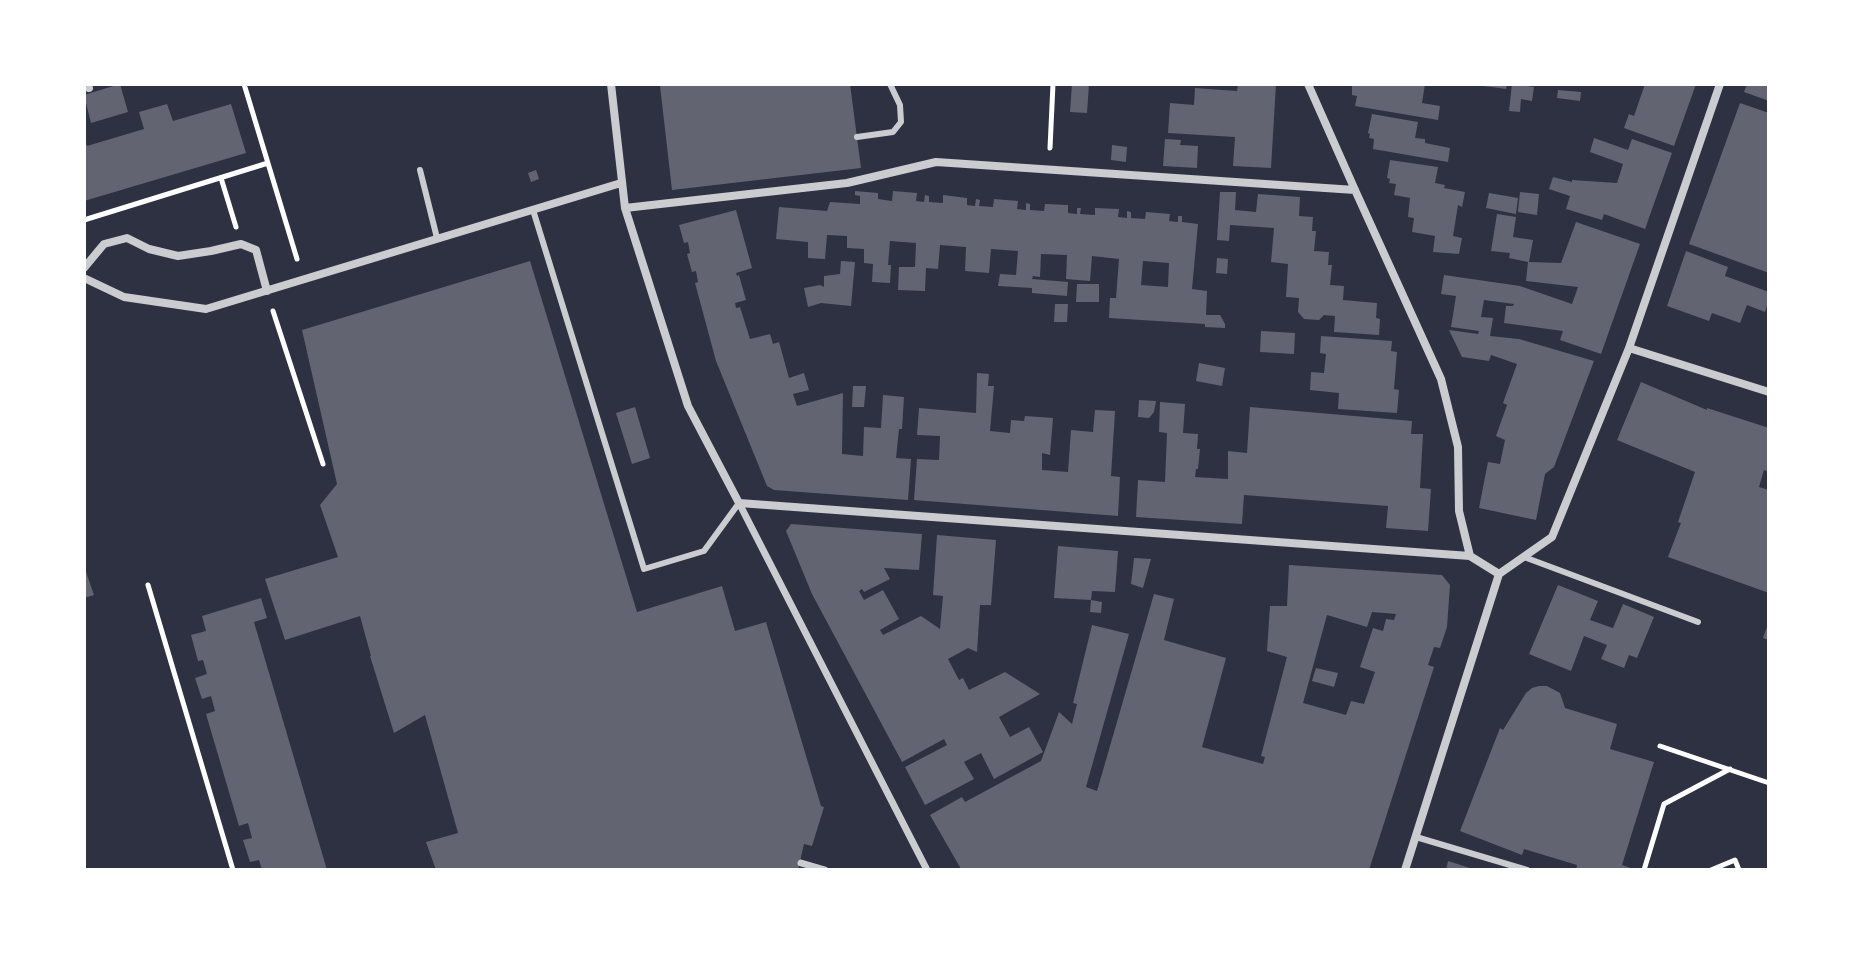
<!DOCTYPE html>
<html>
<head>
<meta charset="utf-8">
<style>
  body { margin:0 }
  #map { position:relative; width:1853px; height:954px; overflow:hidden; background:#2d3142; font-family:"Noto Sans",sans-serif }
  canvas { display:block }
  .frame { position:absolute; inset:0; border:86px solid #fff; pointer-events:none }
</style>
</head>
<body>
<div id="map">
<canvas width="1853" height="954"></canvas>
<div class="frame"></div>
</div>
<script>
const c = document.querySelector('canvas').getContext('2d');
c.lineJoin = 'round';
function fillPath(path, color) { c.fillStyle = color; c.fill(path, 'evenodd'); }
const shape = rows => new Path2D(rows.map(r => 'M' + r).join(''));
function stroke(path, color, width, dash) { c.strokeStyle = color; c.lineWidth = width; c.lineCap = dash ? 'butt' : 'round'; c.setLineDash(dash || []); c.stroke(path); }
const building = shape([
  [120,84,128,112,91,123,84,95],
  [674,84,850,84,861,168,672,190,660,86],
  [1072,84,1089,84,1087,113,1070,112],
  [1238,84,1276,84,1271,168,1233,166,1235,137,1168,133,1170,103,1194,105,1195,88,1237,91],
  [1352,84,1425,84,1422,103,1440,106,1438,120,1355,106,1357,96,1352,95],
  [1485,84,1507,84,1506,89,1484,86],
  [1512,84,1534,87,1532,101,1521,99,1520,112,1509,111],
  [1645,84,1696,84,1674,146,1624,128,1629,114,1634,116],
  [1747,84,1769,84,1769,101,1744,92],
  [1558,90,1581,92,1580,101,1557,98],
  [1740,103,1769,113,1769,273,1689,244],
  [167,104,173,121,231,104,246,153,84,201,84,140,87,146,144,129,139,112],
  [1372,114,1418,122,1415,138,1425,139,1425,143,1450,148,1448,162,1373,149,1374,139,1369,138,1370,134,1368,133],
  [1594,138,1628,150,1632,139,1672,153,1645,229,1604,214,1602,220,1566,209,1570,196,1549,189,1553,177,1572,182,1572,180,1617,183,1623,164,1590,152],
  [1165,139,1181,140,1180,145,1198,146,1197,168,1163,166],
  [1112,145,1127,147,1126,162,1111,160],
  [1390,160,1438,167,1435,183,1445,185,1444,188,1465,192,1462,207,1458,205,1453,236,1462,238,1459,254,1433,252,1435,236,1412,232,1414,218,1408,217,1410,198,1394,195,1396,184,1389,183,1390,179,1387,178],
  [536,170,539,179,531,182,528,173],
  [855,191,878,193,878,199,892,201,893,191,917,193,916,201,924,202,925,195,929,196,929,202,943,203,943,195,967,198,967,205,975,206,976,199,980,200,979,206,993,207,994,199,1018,201,1017,209,1026,210,1026,203,1030,204,1030,210,1044,211,1045,204,1068,205,1068,213,1077,214,1077,208,1081,208,1080,214,1095,215,1095,208,1119,209,1118,217,1127,218,1127,211,1131,212,1131,218,1145,219,1146,212,1170,214,1169,221,1178,222,1178,216,1182,216,1182,222,1198,224,1192,289,1207,291,1206,315,1220,315,1225,324,1225,328,1205,327,1205,324,1109,318,1110,298,1116,298,1119,259,1092,256,1090,281,1066,279,1067,255,1041,254,1040,277,1033,276,1032,279,1068,282,1067,296,1032,293,1032,288,998,286,1000,274,1016,275,1018,251,991,249,989,273,965,271,966,247,940,245,938,269,926,268,925,291,898,290,899,267,915,267,916,243,890,241,888,265,891,265,890,283,872,282,873,264,864,263,864,249,847,248,847,236,827,235,825,259,808,258,808,242,776,239,779,207,827,211,830,202,860,204,860,196,855,195],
  [1143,261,1169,263,1168,287,1141,285],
  [1220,192,1236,192,1235,210,1256,212,1258,194,1300,197,1299,216,1313,217,1312,231,1316,231,1314,251,1329,252,1328,265,1332,265,1330,285,1344,286,1343,300,1377,303,1376,318,1380,319,1379,335,1334,332,1335,316,1324,315,1319,320,1304,319,1298,312,1299,298,1286,297,1288,264,1271,262,1274,228,1230,225,1229,241,1217,240],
  [1520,192,1539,194,1537,215,1518,212],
  [1489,193,1518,198,1516,214,1486,208],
  [736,210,752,268,736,273,737,276,739,275,746,300,735,303,736,308,740,307,750,339,770,334,773,344,779,342,789,378,804,373,809,390,793,394,797,406,843,393,842,454,863,456,864,427,881,428,883,395,904,397,902,429,899,429,896,458,911,459,908,500,774,490,767,486,716,361,695,283,698,282,696,271,692,272,687,254,690,253,688,242,684,243,679,225],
  [1497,214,1516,217,1513,237,1533,240,1529,262,1561,263,1576,222,1640,244,1601,354,1560,340,1563,331,1504,323,1506,306,1513,306,1514,304,1484,300,1481,317,1493,318,1490,336,1519,339,1594,361,1554,467,1545,474,1536,520,1479,508,1488,462,1500,464,1505,440,1496,436,1507,405,1503,403,1517,364,1491,355,1489,361,1462,357,1449,330,1478,334,1479,331,1451,327,1456,296,1441,294,1444,275,1520,286,1572,304,1578,287,1526,281,1528,262,1509,258,1510,253,1491,251],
  [1686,251,1728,267,1725,276,1769,292,1769,300,1765,312,1747,305,1740,323,1712,313,1709,321,1667,306],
  [1217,258,1228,259,1227,274,1216,273],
  [530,261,637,612,722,586,735,631,766,622,821,806,824,807,812,846,804,844,798,870,436,870,426,842,458,833,425,715,394,733,370,656,371,656,360,616,285,640,265,579,338,557,320,505,337,484,302,330],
  [841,261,855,262,851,306,821,303,808,307,804,288,820,285,824,287,824,276,840,274],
  [1077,284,1099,284,1099,302,1076,302],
  [1055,304,1068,304,1067,322,1054,322],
  [1261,331,1295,333,1294,354,1260,352],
  [1321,336,1392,341,1391,351,1397,352,1394,389,1399,390,1397,413,1338,409,1339,393,1310,390,1311,372,1324,373,1326,354,1320,353],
  [1199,363,1225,368,1222,386,1196,381],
  [977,373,989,374,988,386,994,386,990,431,1010,433,1011,420,1024,421,1025,416,1053,418,1050,455,1042,453,1042,470,1068,472,1071,430,1093,432,1095,410,1115,411,1111,476,1120,477,1118,516,914,500,917,459,939,460,940,436,917,435,919,408,976,413],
  [1641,382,1707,410,1707,408,1769,428,1769,472,1764,470,1759,487,1769,490,1769,593,1668,557,1681,523,1678,522,1695,472,1617,440],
  [853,386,866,386,864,407,852,407],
  [1139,400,1156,401,1154,412,1149,418,1138,417],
  [1160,402,1185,404,1183,433,1198,434,1197,449,1200,449,1198,469,1196,469,1195,477,1228,479,1228,451,1247,453,1250,407,1412,421,1411,434,1423,434,1420,488,1431,489,1428,531,1386,528,1388,506,1244,495,1242,524,1136,517,1138,480,1165,482,1167,433,1159,432],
  [635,407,650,458,632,464,616,413],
  [791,524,922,534,919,570,884,568,890,579,864,592,862,589,859,591,864,600,883,590,899,619,880,630,883,635,921,616,940,629,943,596,933,595,937,535,996,540,991,605,980,605,977,652,968,648,948,659,959,680,963,678,969,690,1005,672,1040,694,999,717,1010,737,1029,727,1043,752,994,779,981,753,964,762,974,779,925,805,905,767,947,745,944,739,902,762,812,594,786,531],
  [1058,546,1118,551,1115,592,1092,591,1091,600,1054,598],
  [1134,558,1151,559,1143,588,1131,584],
  [1289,565,1442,575,1450,585,1447,627,1440,648,1434,647,1428,665,1434,667,1369,870,961,869,930,815,962,797,965,802,1041,761,1059,712,1072,724,1077,704,1073,703,1092,625,1129,634,1086,787,1097,791,1154,594,1174,599,1164,640,1226,658,1202,747,1263,764,1265,757,1261,756,1287,657,1267,651,1270,606,1287,606],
  [1372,612,1396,614,1394,620,1386,619,1383,631,1373,628,1360,667,1375,672,1364,704,1351,701,1346,715,1303,703,1327,615,1367,627],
  [84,566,94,595,84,598],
  [1558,585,1598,601,1590,620,1613,628,1623,604,1654,617,1637,658,1629,655,1624,668,1601,659,1607,645,1584,636,1571,671,1529,654],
  [261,598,267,618,254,622,327,870,262,870,259,860,250,862,243,840,252,838,248,823,239,826,206,714,215,711,211,696,202,699,195,678,207,674,203,660,198,661,191,635,206,631,202,616],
  [1091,600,1102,602,1101,613,1090,612],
  [1769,621,1769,640,1763,638],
  [1316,668,1338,673,1334,687,1312,681],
  [1539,686,1547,686,1560,693,1565,708,1617,724,1610,749,1654,762,1622,865,1636,870,1576,870,1577,865,1524,849,1522,855,1460,831,1500,728,1503,730,1526,693,1532,688],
  [1448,861,1473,869,1473,870,1446,870]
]);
const path = shape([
  [244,84,297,259],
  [1050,148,1053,84],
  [221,178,236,227],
  [84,220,268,163],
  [273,311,323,464],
  [148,585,233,870],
  [1660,746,1769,783],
  [1644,870,1664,804,1730,769],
  [1711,870,1735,860,1739,870]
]);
const service = shape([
  [857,137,893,132,901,122,900,105,890,84],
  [420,170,437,238],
  [533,210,644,569,704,551,739,503],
  [1524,557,1698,622],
  [1416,837,1527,870]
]);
const pedestrian = shape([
  [739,503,927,870],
  [801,863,825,870]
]);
const minor = shape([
  [88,84,89,88],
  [611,84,625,208,688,406,739,503,1470,556,1499,574],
  [1308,84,1355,190,1441,379,1458,447,1459,511,1470,556],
  [625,208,847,183,936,162,1355,190],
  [84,268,104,244,127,238,149,249,178,256,211,251,241,244,256,250,267,291],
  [84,278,124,297,206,309,621,183],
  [1629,348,1769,392],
  [1499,574,1552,537,1629,348,1720,84],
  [1405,870,1499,574]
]);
fillPath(building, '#626471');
stroke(path, '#fff', 5);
stroke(service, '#caccd0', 6);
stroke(pedestrian, '#caccd0', 7);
stroke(minor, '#caccd0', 8);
</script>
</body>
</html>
